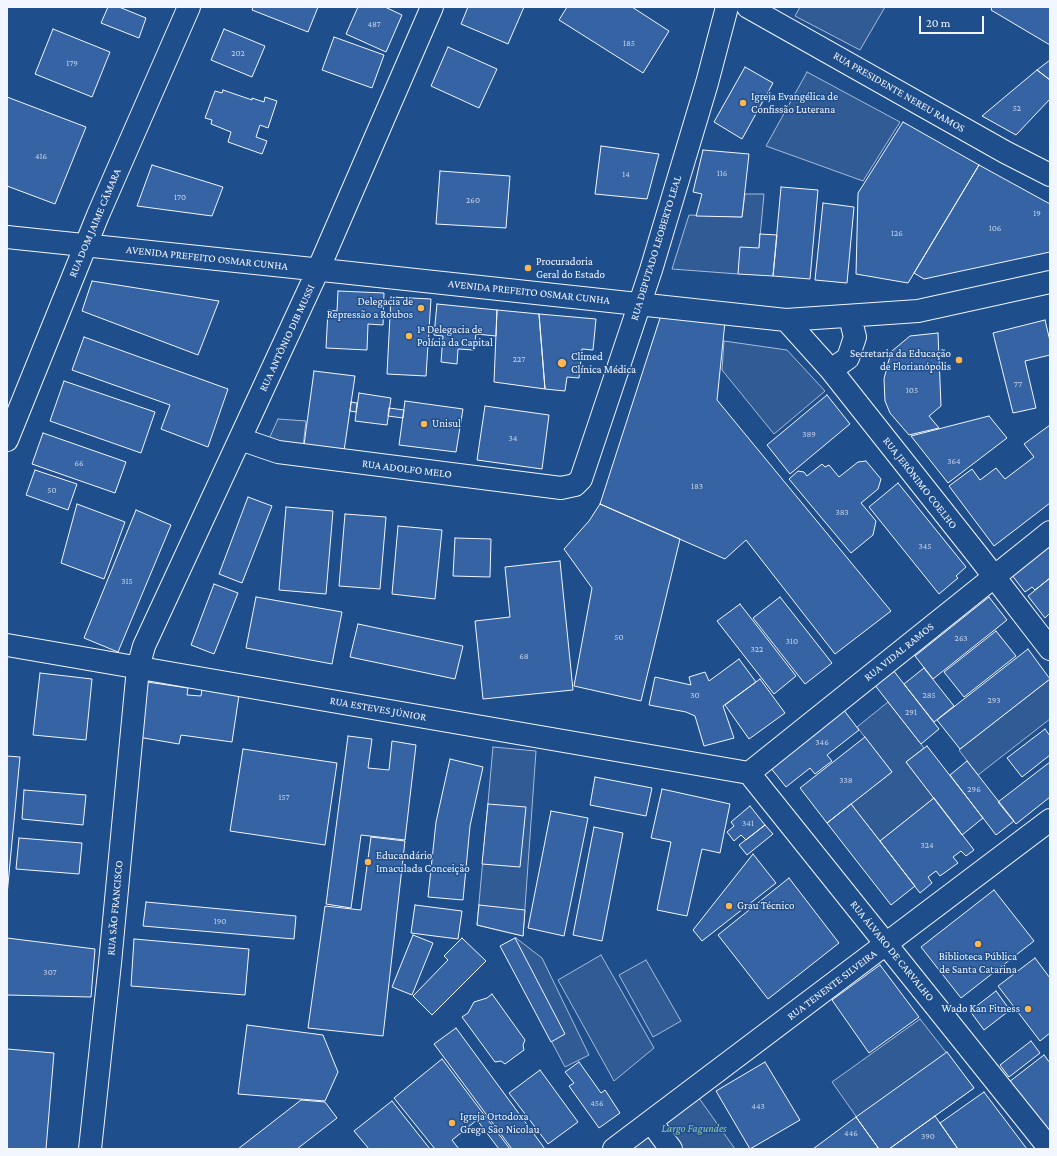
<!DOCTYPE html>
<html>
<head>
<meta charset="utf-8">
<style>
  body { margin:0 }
  #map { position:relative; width:1057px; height:1156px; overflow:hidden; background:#1f4e8c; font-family:"Crimson Pro",serif }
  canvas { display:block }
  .frame { position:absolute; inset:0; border:8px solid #f2f6ff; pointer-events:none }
  .scale { position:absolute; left:919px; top:16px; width:65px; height:18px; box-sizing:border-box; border:2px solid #f2f6ff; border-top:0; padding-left:5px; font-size:12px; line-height:14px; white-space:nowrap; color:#f2f6ff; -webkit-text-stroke:3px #1f4e8c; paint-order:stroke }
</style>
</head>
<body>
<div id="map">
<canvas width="1057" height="1156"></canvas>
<div class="frame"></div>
<div class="scale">20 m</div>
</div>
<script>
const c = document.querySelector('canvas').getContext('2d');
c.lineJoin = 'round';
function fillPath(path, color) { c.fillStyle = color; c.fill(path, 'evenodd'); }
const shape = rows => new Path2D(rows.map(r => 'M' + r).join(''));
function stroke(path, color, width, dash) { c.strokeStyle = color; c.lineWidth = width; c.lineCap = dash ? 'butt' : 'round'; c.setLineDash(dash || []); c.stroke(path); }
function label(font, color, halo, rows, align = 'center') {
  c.font = font + ' "Crimson Pro",serif'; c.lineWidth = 3; c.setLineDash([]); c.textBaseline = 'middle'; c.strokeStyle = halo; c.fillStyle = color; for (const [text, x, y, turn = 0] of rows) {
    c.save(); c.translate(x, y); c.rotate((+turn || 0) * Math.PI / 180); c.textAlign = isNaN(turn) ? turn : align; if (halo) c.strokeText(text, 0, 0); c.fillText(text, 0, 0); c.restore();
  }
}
const built = shape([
  [800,7,885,7,860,50,795,16,800,7],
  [807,72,900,122,863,181,766,146,807,72],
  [745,194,764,194,759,248,738,274,672,269,689,215,742,217,745,194],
  [724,341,787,350,825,391,774,434,722,370,724,341],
  [278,419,306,421,303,447,268,441,278,419],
  [1050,679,1050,719,978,775,959,750,1050,679],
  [888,702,924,748,906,762,934,798,880,841,851,804,892,772,857,727,888,702],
  [493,747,536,751,523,936,477,925,493,747],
  [516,938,542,958,589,1055,565,1067,501,946,516,938],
  [601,955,654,1048,614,1081,558,980,601,955],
  [646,960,681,1021,653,1037,619,975,646,960],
  [920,1019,974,1088,889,1149,879,1149,832,1082,920,1019],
  [699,1098,735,1149,631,1149,699,1098]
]);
const building = shape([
  [108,7,119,7,146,18,139,38,101,23,108,7],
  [253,7,318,7,308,32,252,10,253,7],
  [358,7,385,7,402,15,386,52,346,34,358,7],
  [468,7,524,7,508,44,461,24,468,7],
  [567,7,632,7,669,31,643,73,559,20,567,7],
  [992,7,1050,7,1050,45,991,10,992,7],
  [53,29,110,52,92,97,35,74,53,29],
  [224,29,265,46,252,77,211,60,224,29],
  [334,37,384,55,372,88,322,70,334,37],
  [448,47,497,69,479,108,431,86,448,47],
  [1050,60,1050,80,1037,70,1050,60],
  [745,67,773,83,742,139,714,122,745,67],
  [1037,70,1050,80,1050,99,1016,135,982,116,1037,70],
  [223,90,252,100,252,98,264,102,265,97,277,101,268,128,260,125,256,137,267,141,262,154,228,142,231,132,211,124,212,120,205,118,215,91,222,93,223,90],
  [7,97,86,127,55,204,7,186,7,97],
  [903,122,979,165,908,283,856,274,858,193,903,122],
  [601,146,659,154,647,199,595,194,601,146],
  [703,150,749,154,742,217,696,216,702,194,693,192,703,150],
  [152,165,223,187,212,216,137,206,152,165],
  [979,165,1050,204,1050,252,924,279,914,273,979,165],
  [440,171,510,176,506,228,436,224,440,171],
  [781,187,818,190,810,279,773,276,781,187],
  [823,203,854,207,847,283,815,280,823,203],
  [760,234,777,235,773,276,738,274,740,247,759,248,760,234],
  [92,281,219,301,198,355,82,311,92,281],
  [338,291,384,293,383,325,368,324,367,350,326,348,328,310,337,311,338,291],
  [391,297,431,299,426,376,387,374,391,297],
  [437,304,497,310,496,336,476,334,474,350,458,349,457,364,441,362,443,336,434,335,437,304],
  [497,310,539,314,545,389,494,382,497,310],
  [662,312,725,322,717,400,891,611,835,654,746,540,725,559,600,504,662,312],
  [539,314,596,319,593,350,582,349,579,378,567,377,565,391,545,389,539,314],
  [1045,320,1050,341,1050,355,1025,361,1036,408,1013,413,993,333,1045,320],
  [938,333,941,406,929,416,939,428,909,435,890,413,885,401,884,379,888,363,892,351,910,336,938,333],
  [84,337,228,389,208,447,161,429,170,405,72,370,84,337],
  [314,371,355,376,344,451,304,445,314,371],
  [64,381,155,412,141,453,50,421,64,381],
  [359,393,391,398,387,425,355,421,359,393],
  [827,395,850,424,790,474,767,445,827,395],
  [405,401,463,409,456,452,399,445,405,401],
  [351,402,357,403,356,412,350,411,351,402],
  [485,406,549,415,542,469,477,460,485,406],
  [389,408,404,410,403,418,388,416,389,408],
  [989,416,1007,438,948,483,911,436,989,416],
  [1050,425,1050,503,994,546,949,486,972,469,980,480,996,468,1005,479,1034,457,1024,444,1050,425],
  [43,433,126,462,115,493,32,464,43,433],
  [866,461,881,479,878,489,861,503,876,521,873,535,851,553,789,479,798,471,804,472,807,476,822,464,825,467,829,465,839,477,858,462,866,461],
  [35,470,77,484,68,510,26,495,35,470],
  [898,483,966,567,956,576,958,578,939,594,869,507,898,483],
  [248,497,272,506,242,583,219,574,248,497],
  [77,504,125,522,104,579,61,563,77,504],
  [600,504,680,539,641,701,574,686,592,588,564,549,589,521,600,504],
  [286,507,333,511,326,594,279,590,286,507],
  [136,510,171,525,118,652,84,638,136,510],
  [345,514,386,517,380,589,339,586,345,514],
  [398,526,442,530,435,599,392,594,398,526],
  [455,538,491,539,490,577,453,576,455,538],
  [1050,544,1050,578,1035,590,1032,587,1025,592,1011,574,1050,544],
  [560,561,573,690,483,699,475,621,510,617,505,567,560,561],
  [1050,578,1050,613,1045,618,1028,596,1050,578],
  [214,584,238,593,214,654,191,645,214,584],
  [256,597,342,612,332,664,246,648,256,597],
  [780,597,832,663,805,684,753,618,780,597],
  [989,597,1007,620,933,679,915,656,989,597],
  [740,604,796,676,774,694,717,621,740,604],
  [358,624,463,646,455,679,350,657,358,624],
  [996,631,1016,656,964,697,944,672,996,631],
  [1028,649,1050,679,960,749,937,720,1028,649],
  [739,659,756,682,723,706,734,738,704,746,695,716,686,712,649,705,655,677,691,685,689,677,705,672,709,681,739,659],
  [924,668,954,706,934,722,904,684,924,668],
  [893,670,939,729,921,744,874,684,893,670],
  [40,673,92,679,86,740,33,735,40,673],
  [760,679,785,713,749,739,725,705,760,679],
  [147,682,188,688,187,695,201,696,202,689,239,695,232,742,181,735,179,744,138,737,147,682],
  [843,709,859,730,827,755,832,761,815,774,810,768,786,787,770,767,843,709],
  [1045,729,1050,736,1050,755,1022,777,1007,758,1045,729],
  [348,736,372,739,368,768,389,770,392,741,416,745,405,840,361,835,351,908,326,904,348,736],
  [865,737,892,772,827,823,800,788,865,737],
  [927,746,983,818,962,835,906,762,927,746],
  [243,749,337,763,325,845,230,831,243,749],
  [7,756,20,757,7,895,7,756],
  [450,759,483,767,470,826,463,900,428,897,436,822,450,759],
  [967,761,1014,821,996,835,950,775,967,761],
  [1050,762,1050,797,1016,824,998,802,1050,762],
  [595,777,652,788,646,816,590,805,595,777],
  [662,789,730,804,720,853,702,849,687,916,657,910,671,842,651,838,662,789],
  [24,790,86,795,83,825,22,819,24,790],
  [934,798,974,850,966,856,961,851,953,857,958,863,940,876,936,871,928,877,932,883,920,893,880,841,934,798],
  [488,804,526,807,520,867,482,864,488,804],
  [851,804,915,886,891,905,827,823,851,804],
  [750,806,765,825,746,840,741,835,734,841,727,832,734,826,731,822,750,806],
  [551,811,588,818,564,936,528,928,551,811],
  [765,825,773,834,747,855,739,845,765,825],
  [594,827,623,833,602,941,573,935,594,827],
  [371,837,405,841,383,1036,308,1028,325,906,361,910,371,837],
  [19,838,82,843,79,874,16,869,19,838],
  [753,854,776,883,702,941,693,930,753,854],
  [789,878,839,943,768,999,718,935,789,878],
  [994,890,1034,941,961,998,921,947,994,890],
  [146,902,296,916,294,939,143,926,146,902],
  [415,905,462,911,458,939,411,933,415,905],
  [479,905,525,910,523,936,477,925,479,905],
  [413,935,433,943,412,995,392,987,413,935],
  [7,938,95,949,91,997,7,995,7,938],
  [462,938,486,961,432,1015,413,996,448,960,444,956,462,938],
  [515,938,565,1034,551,1042,500,946,515,938],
  [134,939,249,949,245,995,131,986,134,939],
  [1035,958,1050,978,1050,1033,1040,1041,998,986,1035,958],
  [880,965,919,1017,869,1053,832,1000,880,965],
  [996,991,1010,1010,984,1030,970,1011,996,991],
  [492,994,525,1040,523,1045,524,1050,505,1064,501,1061,495,1062,462,1017,468,1013,474,1002,487,998,492,994],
  [247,1025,323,1035,338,1072,325,1101,238,1094,247,1025],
  [456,1028,545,1149,512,1149,434,1044,456,1028],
  [1031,1041,1040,1053,1009,1077,1000,1065,1031,1041],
  [7,1049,54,1053,46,1149,7,1149,7,1049],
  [947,1052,974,1088,889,1149,879,1149,856,1117,947,1052],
  [1044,1055,1050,1063,1050,1136,1009,1082,1044,1055],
  [442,1059,510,1149,435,1149,394,1098,442,1059],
  [579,1062,601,1093,605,1090,620,1113,599,1128,569,1086,574,1083,565,1072,579,1062],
  [765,1062,800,1120,750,1149,716,1091,765,1062],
  [540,1070,578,1122,548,1144,509,1093,540,1070],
  [984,1092,1027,1149,958,1149,940,1123,984,1092],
  [301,1100,325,1102,337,1118,297,1149,238,1149,301,1100],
  [392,1101,430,1149,369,1149,354,1131,392,1101],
  [935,1116,958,1149,889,1149,935,1116],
  [856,1117,879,1149,813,1149,856,1117],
  [477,1120,499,1149,459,1149,452,1140,477,1120]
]);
const minor = shape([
  [748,7,1005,152,1050,175],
  [7,237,341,272,786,320,918,311,1050,282],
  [786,320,831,370,979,557,1050,649],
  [831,370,848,358,855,337,850,317],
  [240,439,278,452,561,488,575,485,581,479,651,270,707,83,727,7],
  [7,440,98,215,189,7],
  [7,645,749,773],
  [749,773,1050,1149],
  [749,773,1050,532],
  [651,1122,671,1149],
  [90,1149,110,963,138,668,144,646,318,270,432,7],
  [614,1149,1050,820]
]);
const markers = [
  [743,103,4,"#ffb74d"],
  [528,268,4,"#ffb74d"],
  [421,308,4,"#ffb74d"],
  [409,336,4,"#ffb74d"],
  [959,360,4,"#ffb74d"],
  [562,363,5,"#ffb74d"],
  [424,424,4,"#ffb74d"],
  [368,862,4,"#ffb74d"],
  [729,906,4,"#ffb74d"],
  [978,944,4,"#ffb74d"],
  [1028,1009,4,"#ffb74d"],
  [452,1123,4,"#ffb74d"]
];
const numberNames = [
  ["487",374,24],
  ["185",629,43],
  ["202",238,53],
  ["179",72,63],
  ["52",1017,108],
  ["416",41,156],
  ["116",722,173],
  ["14",626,174],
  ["170",180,197],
  ["260",473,200],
  ["19",1037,213],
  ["106",995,228],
  ["126",897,233],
  ["227",519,359],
  ["77",1018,384],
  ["105",912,390],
  ["389",809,434],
  ["34",513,438],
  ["364",954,461],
  ["66",79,463],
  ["183",697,486],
  ["50",52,490],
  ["383",842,512],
  ["345",925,546],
  ["315",127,581],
  ["50",619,637],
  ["263",961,638],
  ["310",792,641],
  ["322",757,649],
  ["68",524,656],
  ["30",695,695],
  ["285",929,695],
  ["293",994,700],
  ["291",911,712],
  ["346",822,742],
  ["338",846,780],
  ["296",974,789],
  ["157",284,797],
  ["341",748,823],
  ["324",927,845],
  ["190",220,921],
  ["307",50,972],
  ["456",597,1103],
  ["443",758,1106],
  ["446",851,1133],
  ["390",928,1136]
];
const streetNames = [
  ["RUA PRESIDENTE NEREU RAMOS",899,92,30],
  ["RUA DOM JAIME CÂMARA",95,223,-67],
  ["RUA DEPUTADO LEOBERTO LEAL",656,248,-73],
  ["AVENIDA PREFEITO OSMAR CUNHA",207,258,6],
  ["AVENIDA PREFEITO OSMAR CUNHA",529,292,6],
  ["RUA ANTÔNIO DIB MUSSI",287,338,-65],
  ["RUA ADOLFO MELO",407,469,7],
  ["RUA JERÔNIMO COELHO",920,483,52],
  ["RUA VIDAL RAMOS",899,652,-39],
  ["RUA ESTEVES JÚNIOR",378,709,10],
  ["RUA SÃO FRANCISCO",115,908,-85],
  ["RUA ÁLVARO DE CARVALHO",892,951,51],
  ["RUA TENENTE SILVEIRA",832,985,-37]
];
const poiNames = [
  ["Igreja Evangélica de",751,97],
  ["Confissão Luterana",751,110],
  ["Procuradoria",536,262],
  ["Geral do Estado",536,275],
  ["Delegacia de",413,302,"right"],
  ["Repressão a Roubos",413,315,"right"],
  ["1ª Delegacia de",417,330],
  ["Polícia da Capital",417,343],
  ["Secretaria da Educação",951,354,"right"],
  ["de Florianópolis",951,367,"right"],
  ["Climed",571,357],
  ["Clínica Médica",571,370],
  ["Unisul",432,424],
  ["Educandário",376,856],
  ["Imaculada Conceição",376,869],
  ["Grau Técnico",737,906],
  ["Biblioteca Pública",978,957,"center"],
  ["de Santa Catarina",978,970,"center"],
  ["Wado Kan Fitness",1020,1009,"right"],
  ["Igreja Ortodoxa",460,1117],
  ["Grega São Nicolau",460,1130]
];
const parkNames = [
  ["Largo Fagundes",694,1129]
];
fillPath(built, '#305b95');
stroke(built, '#a8bbd7', 1);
fillPath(building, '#3563a3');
stroke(building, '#f2f6ff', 1);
stroke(minor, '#f2f6ff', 24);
stroke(minor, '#1f4e8c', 22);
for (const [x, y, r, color] of markers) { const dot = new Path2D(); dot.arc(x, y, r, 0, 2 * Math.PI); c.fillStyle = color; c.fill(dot); stroke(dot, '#1f4e8c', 1.5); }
label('9px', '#c3d1e8', null, numberNames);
label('11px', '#f2f6ff', '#1f4e8c', streetNames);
label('11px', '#f2f6ff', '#1f4e8c', poiNames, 'left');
label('italic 11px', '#97c8a6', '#1f4e8c', parkNames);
</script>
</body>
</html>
